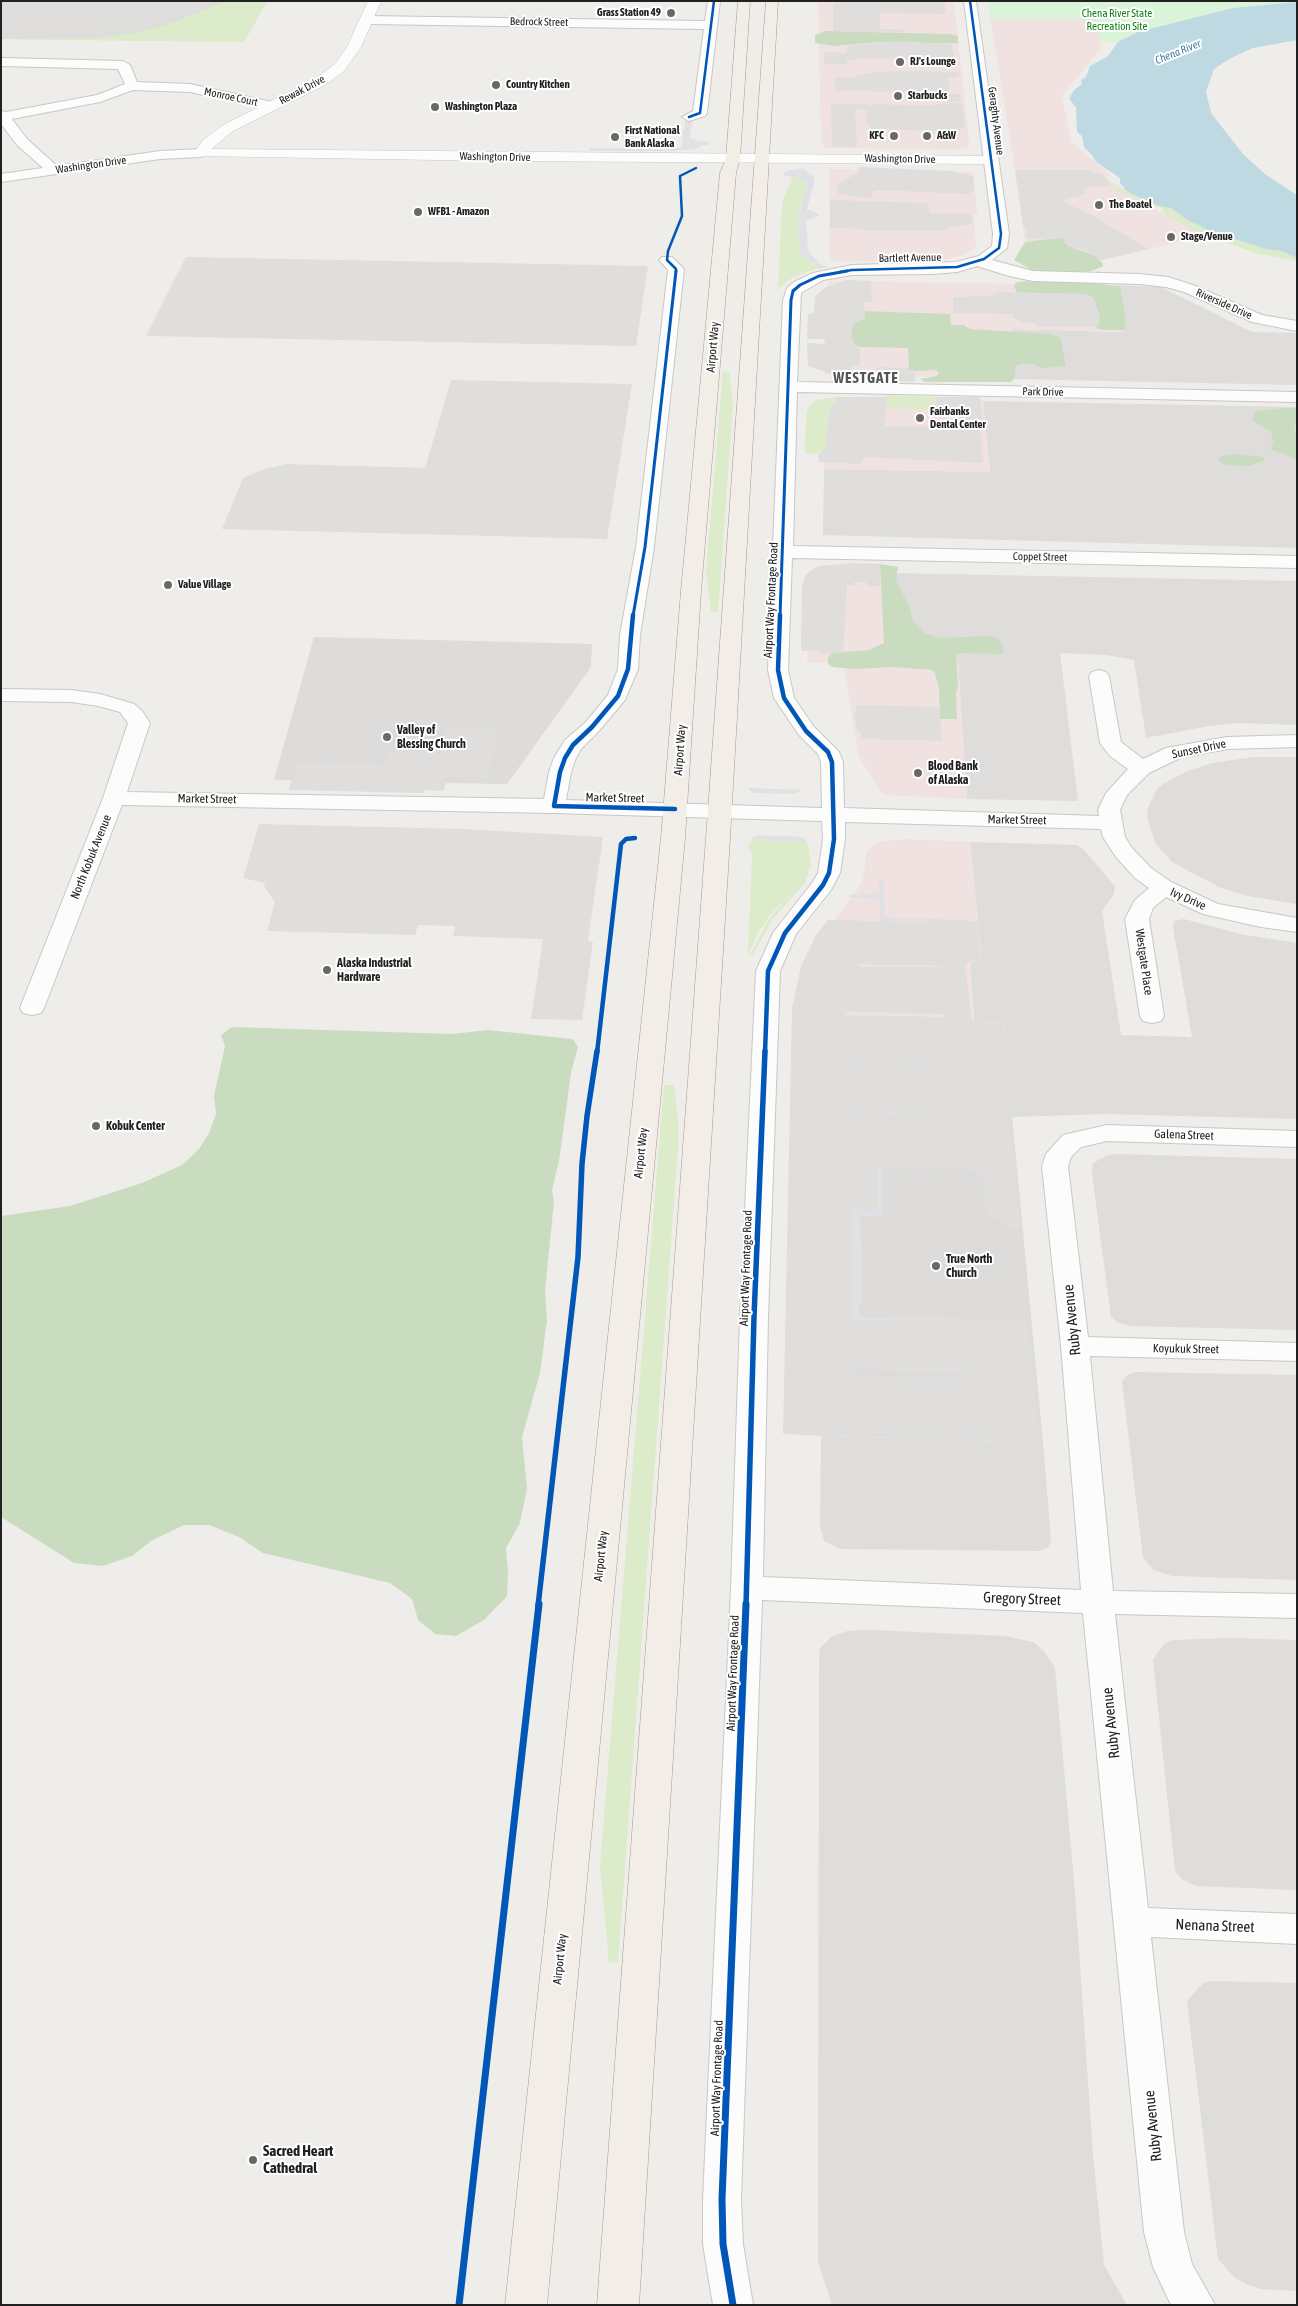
<!DOCTYPE html>
<html>
<head>
<meta charset="utf-8">
<style>
  body { margin:0 }
  #map { position:relative; width:1298px; height:2306px; overflow:hidden; background:#efedea; font-family:"Asap Condensed",sans-serif }
  canvas { display:block }
  .frame { position:absolute; inset:0; border:2px solid #212121; pointer-events:none }
</style>
</head>
<body>
<div id="map">
<canvas width="1298" height="2306"></canvas>
<div class="frame"></div>
</div>
<script>
const c = document.querySelector('canvas').getContext('2d');
c.lineJoin = 'round';
function fillPath(path, color) { c.fillStyle = color; c.fill(path, 'evenodd'); }
const shape = rows => new Path2D(rows.map(r => 'M' + r).join(''));
function stroke(path, color, width, dash) { c.strokeStyle = color; c.lineWidth = width; c.lineCap = dash ? 'butt' : 'round'; c.setLineDash(dash || []); c.stroke(path); }
function label(font, color, halo, rows, align = 'center') {
  c.font = font + ' "Asap Condensed",sans-serif'; c.lineWidth = 4; c.setLineDash([]); c.textBaseline = 'middle'; c.strokeStyle = halo; c.fillStyle = color; for (const [text, x, y, turn = 0] of rows) {
    c.save(); c.translate(x, y); c.rotate((+turn || 0) * Math.PI / 180); c.textAlign = isNaN(turn) ? turn : align; if (halo) c.strokeText(text, 0, 0); c.fillText(text, 0, 0); c.restore();
  }
}
const residential = shape([
  [1,1,267,1,244,42,1,39],
  [1113,285,1161,287,1252,332,1297,333,1297,385,1014,379,1011,329,1124,332],
  [983,401,1297,407,1297,548,823,535,824,469,990,472],
  [890,573,1297,581,1297,725,1239,723,1209,726,1146,738,1134,660,1107,655,1060,653,1078,801,967,799,958,661,894,659],
  [1297,757,1297,904,1247,896,1221,888,1172,862,1156,844,1147,818,1148,808,1157,789,1165,783,1188,771,1212,763,1255,757],
  [970,842,1077,845,1083,849,1115,886,1114,894,1102,911,1121,1035,1192,1037,1173,927,1174,921,1184,919,1240,934,1297,943,1297,1119,1106,1114,1011,1117,1004,1022,974,1021,970,962,979,960,978,921],
  [1116,1154,1297,1159,1297,1330,1129,1326,1117,1322,1111,1317,1092,1174,1093,1163,1108,1155],
  [1136,1372,1297,1375,1297,1580,1172,1576,1154,1570,1143,1558,1122,1382,1127,1375],
  [821,1436,1043,1442,1051,1539,1049,1547,1040,1551,839,1549,824,1541,820,1525],
  [871,1630,1005,1636,1033,1642,1044,1651,1055,1668,1075,1893,1093,2154,1104,2265,1127,2305,832,2305,818,2262,819,1657,820,1648,831,1637,847,1631],
  [1230,1638,1297,1640,1297,1890,1196,1886,1183,1880,1175,1871,1153,1660,1164,1644,1173,1640],
  [1209,1981,1297,1983,1297,2291,1260,2289,1249,2285,1235,2278,1218,2259,1187,2001,1202,1984]
]);
const commercial = shape([
  [818,1,954,1,969,143,967,148,959,150,824,148,821,139],
  [990,18,1097,19,1101,49,1062,96,1071,142,1111,175,1105,177,1144,204,1211,234,1062,270,1029,270,1015,170],
  [829,169,973,172,977,214,974,215,976,247,961,256,929,262,830,261],
  [828,281,1113,285,1124,332,1011,329,1014,379,824,374],
  [824,399,983,401,990,472,824,469],
  [815,572,890,573,894,659,958,661,967,799,883,795,858,755,844,663,807,662],
  [906,839,970,842,981,951,980,960,970,963,974,1021,1004,1022,806,1038,834,920,860,886,864,874,866,853,871,846,878,842]
]);
const religious = shape([
  [314,637,592,644,591,667,507,784,274,780],
  [806,1038,1005,1042,1043,1442,799,1435]
]);
const grass = shape([
  [227,1,267,1,244,42,1,39,95,38,136,33,171,23],
  [795,177,804,180,807,184,798,218,800,248,802,256,819,268,793,277,778,288,782,203,792,178],
  [1125,188,1134,195,1171,208,1186,219,1210,231,1226,234,1266,249,1281,251,1297,258,1297,261,1259,254,1224,242,1219,238,1205,235,1167,217,1163,209,1111,189],
  [723,371,729,372,733,403,718,612,711,612,706,572],
  [889,395,936,397,938,410,886,408,886,396],
  [837,397,837,401,832,405,824,451,813,454,805,453,806,416,808,407,817,400],
  [752,839,805,842,808,844,811,864,805,883,773,919,752,956,750,956,768,920,793,891,769,916,756,936,748,956,752,853,748,847],
  [664,1085,674,1085,678,1121,678,1148,618,1962,609,1963,600,1865]
]);
const forest = shape([
  [825,31,948,34,958,36,958,43,914,44,879,42,834,46,815,43,815,35],
  [1058,238,1065,239,1065,243,1073,248,1096,256,1103,264,1102,267,1091,271,1071,272,1040,271,1032,270,1014,260,1025,242],
  [1032,281,1095,283,1120,287,1125,314,1125,330,1106,330,1093,328,1098,327,1088,294,1017,293,1014,286,1017,282],
  [863,311,950,314,951,325,963,325,970,329,1049,334,1060,337,1066,366,1041,368,1035,364,1021,364,1016,366,1014,372,1016,376,1011,382,925,382,920,379,937,376,939,372,933,370,915,371,906,368,909,368,908,348,860,347,855,345,851,338,853,324,860,321],
  [1281,408,1297,408,1297,420,1294,426,1297,437,1297,460,1283,453,1271,450,1271,446,1274,444,1271,432,1253,421,1254,412],
  [1233,454,1263,457,1265,460,1249,466,1225,465,1219,460,1219,458,1225,455],
  [880,564,898,567,896,580,909,606,913,621,925,633,940,638,991,636,1000,640,1004,652,1001,654,961,653,956,655,958,687,956,694,957,719,940,719,939,688,935,673,932,670,892,667,854,669,832,667,828,664,828,658,831,653,869,650,884,643],
  [232,1027,452,1034,488,1030,573,1039,578,1047,571,1073,559,1161,552,1190,554,1201,545,1291,547,1320,540,1373,522,1437,527,1488,520,1523,506,1548,508,1572,507,1596,484,1620,456,1636,435,1634,418,1620,412,1599,390,1583,263,1553,239,1537,209,1525,184,1525,151,1541,132,1556,103,1566,74,1563,1,1517,1,1216,70,1206,142,1183,182,1165,199,1149,209,1133,216,1114,214,1096,225,1046,221,1035]
]);
const park = shape([
  [988,1,1297,1,1297,2,1233,8,1138,32,1118,42,1100,42,1097,19,990,18]
]);
const parking = shape([
  [136,1,186,1,142,17,144,18,190,1,203,1,132,25,123,20,95,15],
  [845,1,944,1,946,11,944,14,879,13,881,29,903,29,903,32,833,31,833,4,843,3],
  [22,2,33,2,31,4,41,21,1,26,1,18,20,15,1,17,1,4],
  [895,41,951,44,955,60,855,58,855,60,847,60,847,64,824,64,825,52,847,53,847,46],
  [894,71,959,72,959,76,946,79,949,82,949,94,960,94,961,102,929,101,930,92,835,91,835,77,850,78,868,73],
  [949,103,962,103,965,128,950,131,870,129,866,118,866,110,855,109,857,147,832,147,831,104,929,105],
  [859,167,952,171,973,176,975,189,969,194,877,190,872,192,872,198,838,194,838,184,859,172],
  [1015,170,1087,170,1104,175,1111,186,1086,187,1088,190,1084,191,1086,194,1062,201,1095,217,1148,249,1101,260,1081,249,1067,246,1065,238,1027,239,1026,229,1023,226],
  [830,200,928,203,930,213,971,214,973,224,949,227,945,231,865,231,864,229,830,228],
  [186,257,648,266,636,346,146,336],
  [847,280,875,281,871,283,872,302,864,302,865,318,853,324,851,338,855,345,860,347,860,365,852,367,851,370,867,373,875,372,877,367,906,368,915,371,915,382,855,380,840,377,808,366,807,343,825,344,824,339,807,339,808,314,814,313,815,296,826,287],
  [996,292,1088,294,1094,299,1100,317,1098,327,1036,327,1035,323,1019,322,1018,319,1014,319,1013,314,953,313,953,297,990,296],
  [451,380,632,384,607,539,222,529,243,478,265,469,286,464,425,468],
  [837,397,886,397,885,426,956,427,954,411,938,410,936,397,980,397,983,426,980,427,983,463,865,457,861,464,819,462,818,454,825,450,830,408,837,401],
  [852,563,880,564,880,586,867,586,866,582,854,582,854,585,847,585,843,653,822,654,818,650,801,651,802,587,805,576,813,569,819,566],
  [856,705,939,707,942,741,862,739,861,732,857,731,854,714,857,712],
  [446,728,499,729,488,778,447,777,444,791,424,790,424,793,289,790,297,763,385,765,390,751,441,753],
  [259,824,463,829,603,837,588,941,593,942,582,1020,531,1019,543,939,453,936,455,926,418,925,415,935,267,931,275,902,264,886,265,883,243,878],
  [932,919,978,921,980,960,969,961,965,964,972,1021,1004,1022,1020,1229,1003,1228,1003,1220,987,1218,983,1171,878,1168,878,1210,853,1210,853,1320,893,1321,897,1315,1027,1320,1040,1440,783,1434,792,1008,801,966,816,935,828,920,932,922],
  [858,964,940,966,943,967,859,967],
  [847,1012,942,1014,945,1017,845,1015],
  [848,1062,947,1065,949,1067,846,1065,845,1063],
  [847,1116,950,1119,951,1121,848,1119,845,1117],
  [852,1370,965,1373,968,1376,965,1378,853,1375,850,1373]
]);
const plaza = shape([
  [683,121,694,121,692,122,690,138,699,141,710,142,709,145,701,145,696,149,674,151,589,151,589,148,680,148,682,145,683,133,593,131,684,131,685,122],
  [803,168,812,175,815,180,807,209,819,214,819,216,806,220,808,251,820,264,829,267,818,269,818,267,802,256,800,248,798,222,807,183,799,178,782,175,787,171],
  [747,787,749,788,803,790,793,794,753,793],
  [757,835,803,837,808,844,805,842,752,839],
  [879,880,884,880,885,917,932,919,932,922,880,921,880,900,848,897,850,895,879,893],
  [878,1168,882,1168,882,1216,860,1216,863,1303,859,1304,859,1317,893,1318,893,1321,853,1320,853,1209,878,1210]
]);
const water = shape([
  [1297,2,1297,40,1253,48,1229,59,1214,69,1206,92,1211,113,1243,154,1266,175,1297,195,1297,258,1281,251,1266,249,1235,239,1226,234,1210,231,1186,219,1171,208,1159,206,1134,195,1127,191,1120,183,1120,178,1096,162,1093,156,1084,147,1082,136,1077,132,1076,107,1069,99,1074,90,1082,84,1081,80,1086,77,1090,66,1108,56,1118,42,1138,32,1233,8]
]);
const minor = shape([
  [708,1,720,1,707,113,705,116,689,121,682,117,693,111,704,29,367,24,361,20,367,16,705,21,708,1],
  [964,1,976,1,1009,234,1007,248,992,260,1033,271,1140,274,1168,277,1196,286,1262,315,1297,321,1297,331,1252,322,1184,292,1166,287,1140,284,1033,281,1009,276,977,266,957,272,932,274,852,275,823,280,801,293,797,382,1297,392,1297,402,797,392,793,546,1297,556,1297,568,792,558,788,670,794,698,814,727,839,752,843,762,844,808,1099,816,1098,810,1106,793,1128,769,1110,756,1100,743,1089,676,1092,672,1099,670,1106,672,1109,676,1121,742,1143,759,1166,748,1227,737,1297,735,1297,747,1227,749,1180,758,1149,773,1127,795,1120,810,1125,837,1132,848,1151,868,1171,882,1218,904,1297,918,1297,932,1261,927,1203,914,1166,897,1153,908,1149,919,1164,1016,1161,1021,1152,1023,1143,1021,1140,1016,1125,919,1135,900,1149,888,1135,878,1116,857,1103,837,1101,829,845,822,845,839,840,873,831,890,796,934,780,971,768,1317,763,1577,1081,1590,1061,1346,1042,1166,1046,1154,1063,1135,1107,1125,1297,1131,1297,1147,1107,1141,1081,1147,1071,1157,1068,1166,1088,1337,1297,1343,1297,1361,1090,1356,1113,1591,1297,1594,1297,1618,1115,1614,1148,1908,1297,1914,1297,1944,1151,1937,1184,2232,1192,2264,1215,2305,1171,2305,1153,2267,1144,2232,1083,1613,762,1600,741,2199,743,2244,753,2305,713,2305,703,2244,703,2199,731,1588,740,1317,756,971,773,933,812,883,818,873,823,839,822,821,554,813,122,805,44,1008,41,1013,32,1015,23,1013,20,1008,103,798,128,723,120,712,98,706,71,702,1,701,1,689,71,690,100,694,134,704,142,711,150,723,127,792,544,799,549,772,554,758,565,740,585,723,608,695,618,669,620,635,636,547,668,270,659,260,662,257,672,257,684,269,654,547,640,635,638,669,625,700,599,731,581,749,576,758,571,772,566,800,822,808,821,762,818,754,799,735,774,698,768,670,783,300,787,288,794,282,813,273,852,265,956,262,979,256,992,246,993,234,964,1],
  [1,58,123,61,130,65,137,82,190,84,272,102,279,106,272,110,190,92,133,90,100,102,12,119,27,139,57,166,160,151,201,149,208,153,201,157,160,159,1,182,1,174,43,168,17,145,1,124,1,111,6,112,97,95,125,84,118,69,1,66,1,58]
]);
const tertiary = shape([
  [368,1,381,1,361,47,344,71,325,85,233,131,211,149,991,156,998,160,991,164,497,161,196,156,194,153,203,140,223,125,315,79,334,65,347,47,368,1]
]);
const primary = shape([
  [738,1,750,1,740,158,736,173,701,591,685,838,547,2305,505,2305,661,838,681,591,720,173,726,158,738,1],
  [766,1,778,1,730,838,639,2305,597,2305,706,838,766,1]
]);
const cyclewayFar4 = shape([
  [689,117,700,113,714,1],
  [676,272,676,269,667,260,668,251,682,216,680,176,696,168],
  [840,272,852,270,957,267,984,259,999,248,1001,234,970,1]
]);
const cyclewayFar3 = shape([
  [633,616,645,547,676,271],
  [780,616,791,300,793,291,800,285,819,276,847,271]
]);
const cyclewayFar2 = shape([
  [633,615,628,669,618,696,592,727,573,745,565,758,560,772,554,806,675,809],
  [597,1053,621,844,626,839,635,838],
  [765,1053,768,971,785,933,823,885,829,873,834,839,832,762,828,752,806,731,784,698,778,670,780,615]
]);
const cyclewayFar1 = shape([
  [538,1606,578,1257,582,1164,587,1116,597,1051],
  [746,1606,754,1317,765,1051]
]);
const cycleway = shape([
  [459,2305,539,1604],
  [733,2305,723,2244,722,2199,746,1604]
]);
const markers = [
  [671,13,5,"#696867"],
  [900,62,5,"#696867"],
  [496,85,5,"#696867"],
  [898,96,5,"#696867"],
  [435,107,5,"#696867"],
  [894,136,5,"#696867"],
  [927,136,5,"#696867"],
  [615,137,5,"#696867"],
  [1099,205,5,"#696867"],
  [418,212,5,"#696867"],
  [1171,237,5,"#696867"],
  [920,418,5,"#696867"],
  [168,585,5,"#696867"],
  [387,737,5,"#696867"],
  [918,773,5,"#696867"],
  [327,970,5,"#696867"],
  [96,1126,5,"#696867"],
  [936,1266,5,"#696867"],
  [253,2160,5,"#696867"]
];
const farPoinames = [
  ["Grass Station 49",661,13,"right"],
  ["RJ's Lounge",910,62],
  ["Country Kitchen",506,85],
  ["Starbucks",908,96],
  ["Washington Plaza",445,107],
  ["First National",625,131],
  ["Bank Alaska",625,144],
  ["KFC",884,136,"right"],
  ["A&W",937,136],
  ["The Boatel",1109,205],
  ["WFB1 - Amazon",428,212],
  ["Stage/Venue",1181,237],
  ["Fairbanks",930,412],
  ["Dental Center",930,425],
  ["Value Village",178,585]
];
const farParknames = [
  ["Chena River State",1117,14],
  ["Recreation Site",1117,27]
];
const farStreetnames = [
  ["Bedrock Street",539,22,1],
  ["Rewak Drive",302,90,-28],
  ["Monroe Court",231,97,12],
  ["Geraghty Avenue",996,121,83],
  ["Washington Drive",495,157,1],
  ["Washington Drive",900,159,1],
  ["Washington Drive",91,165,-8],
  ["Bartlett Avenue",910,258,-1],
  ["Riverside Drive",1224,304,24],
  ["Park Drive",1043,392,1],
  ["Coppet Street",1040,557,1]
];
const farWaternames = [
  ["Chena River",1178,52,-22]
];
const streetNames = [
  ["Airport Way",713,347,-85],
  ["Airport Way Frontage Road",771,600,-87],
  ["Sunset Drive",1199,749,-12],
  ["Airport Way",680,750,-86],
  ["Market Street",615,798,1],
  ["Market Street",207,799,1],
  ["Market Street",1017,820,1],
  ["North Kobuk Avenue",91,857,-68],
  ["Ivy Drive",1188,899,24],
  ["Westgate Place",1144,962,82],
  ["Galena Street",1184,1135,2],
  ["Airport Way",641,1153,-84],
  ["Airport Way Frontage Road",746,1268,-88],
  ["Koyukuk Street",1186,1349,1],
  ["Airport Way",601,1556,-84],
  ["Airport Way Frontage Road",733,1673,-88],
  ["Airport Way",560,1959,-84],
  ["Airport Way Frontage Road",717,2078,-88]
];
const poiNames = [
  ["Valley of",397,730],
  ["Blessing Church",397,744],
  ["Blood Bank",928,766],
  ["of Alaska",928,780],
  ["Alaska Industrial",337,963],
  ["Hardware",337,977],
  ["Kobuk Center",106,1126],
  ["True North",946,1259],
  ["Church",946,1273]
];
const farDistrictnames = [
  ["WESTGATE",866,378]
];
const nearStreetnames = [
  ["Ruby Avenue",1072,1320,-96],
  ["Gregory Street",1022,1599,2],
  ["Ruby Avenue",1111,1723,-96],
  ["Nenana Street",1215,1926,2],
  ["Ruby Avenue",1153,2126,-96]
];
const nearPoinames = [
  ["Sacred Heart",263,2151],
  ["Cathedral",263,2168]
];
fillPath(residential, '#dedddb');
fillPath(commercial, '#f0e2e0');
fillPath(religious, '#dddcdb');
fillPath(grass, '#dcebca');
fillPath(forest, '#cadcc0');
fillPath(park, '#d9f4d9');
fillPath(parking, '#dfdedd');
fillPath(plaza, '#e1e0e4');
fillPath(water, '#bed9e1');
stroke(minor, '#c8c7c6', 2);
stroke(tertiary, '#c8c7c6', 1);
stroke(primary, '#a69b86', 1);
fillPath(minor, '#fdfcfc');
fillPath(tertiary, '#fdfcfc');
fillPath(primary, '#f2ede7');
stroke(cyclewayFar4, '#0057b8', 2.5);
stroke(cyclewayFar3, '#0057b8', 3);
stroke(cyclewayFar2, '#0057b8', 4.5);
stroke(cyclewayFar1, '#0057b8', 5.5);
stroke(cycleway, '#0057b8', 7);
for (const [x, y, r, color] of markers) { const dot = new Path2D(); dot.arc(x, y, r, 0, 2 * Math.PI); c.fillStyle = color; c.fill(dot); stroke(dot, '#fff', 2); }
label('bold 11px', '#212121', '#fff', farPoinames, 'left');
label('11px', '#0e8018', '#fff', farParknames);
label('11px', '#212121', '#fff', farStreetnames);
label('italic 11px', '#4b7aa8', '#fff', farWaternames);
label('12px', '#212121', '#fff', streetNames);
label('bold 12px', '#212121', '#fff', poiNames, 'left');
c.letterSpacing = '1px';
label('bold 15px', '#545454', '#fff', farDistrictnames);
c.letterSpacing = '0px';
label('15px', '#212121', '#fff', nearStreetnames);
label('bold 15px', '#212121', '#fff', nearPoinames, 'left');
</script>
</body>
</html>
